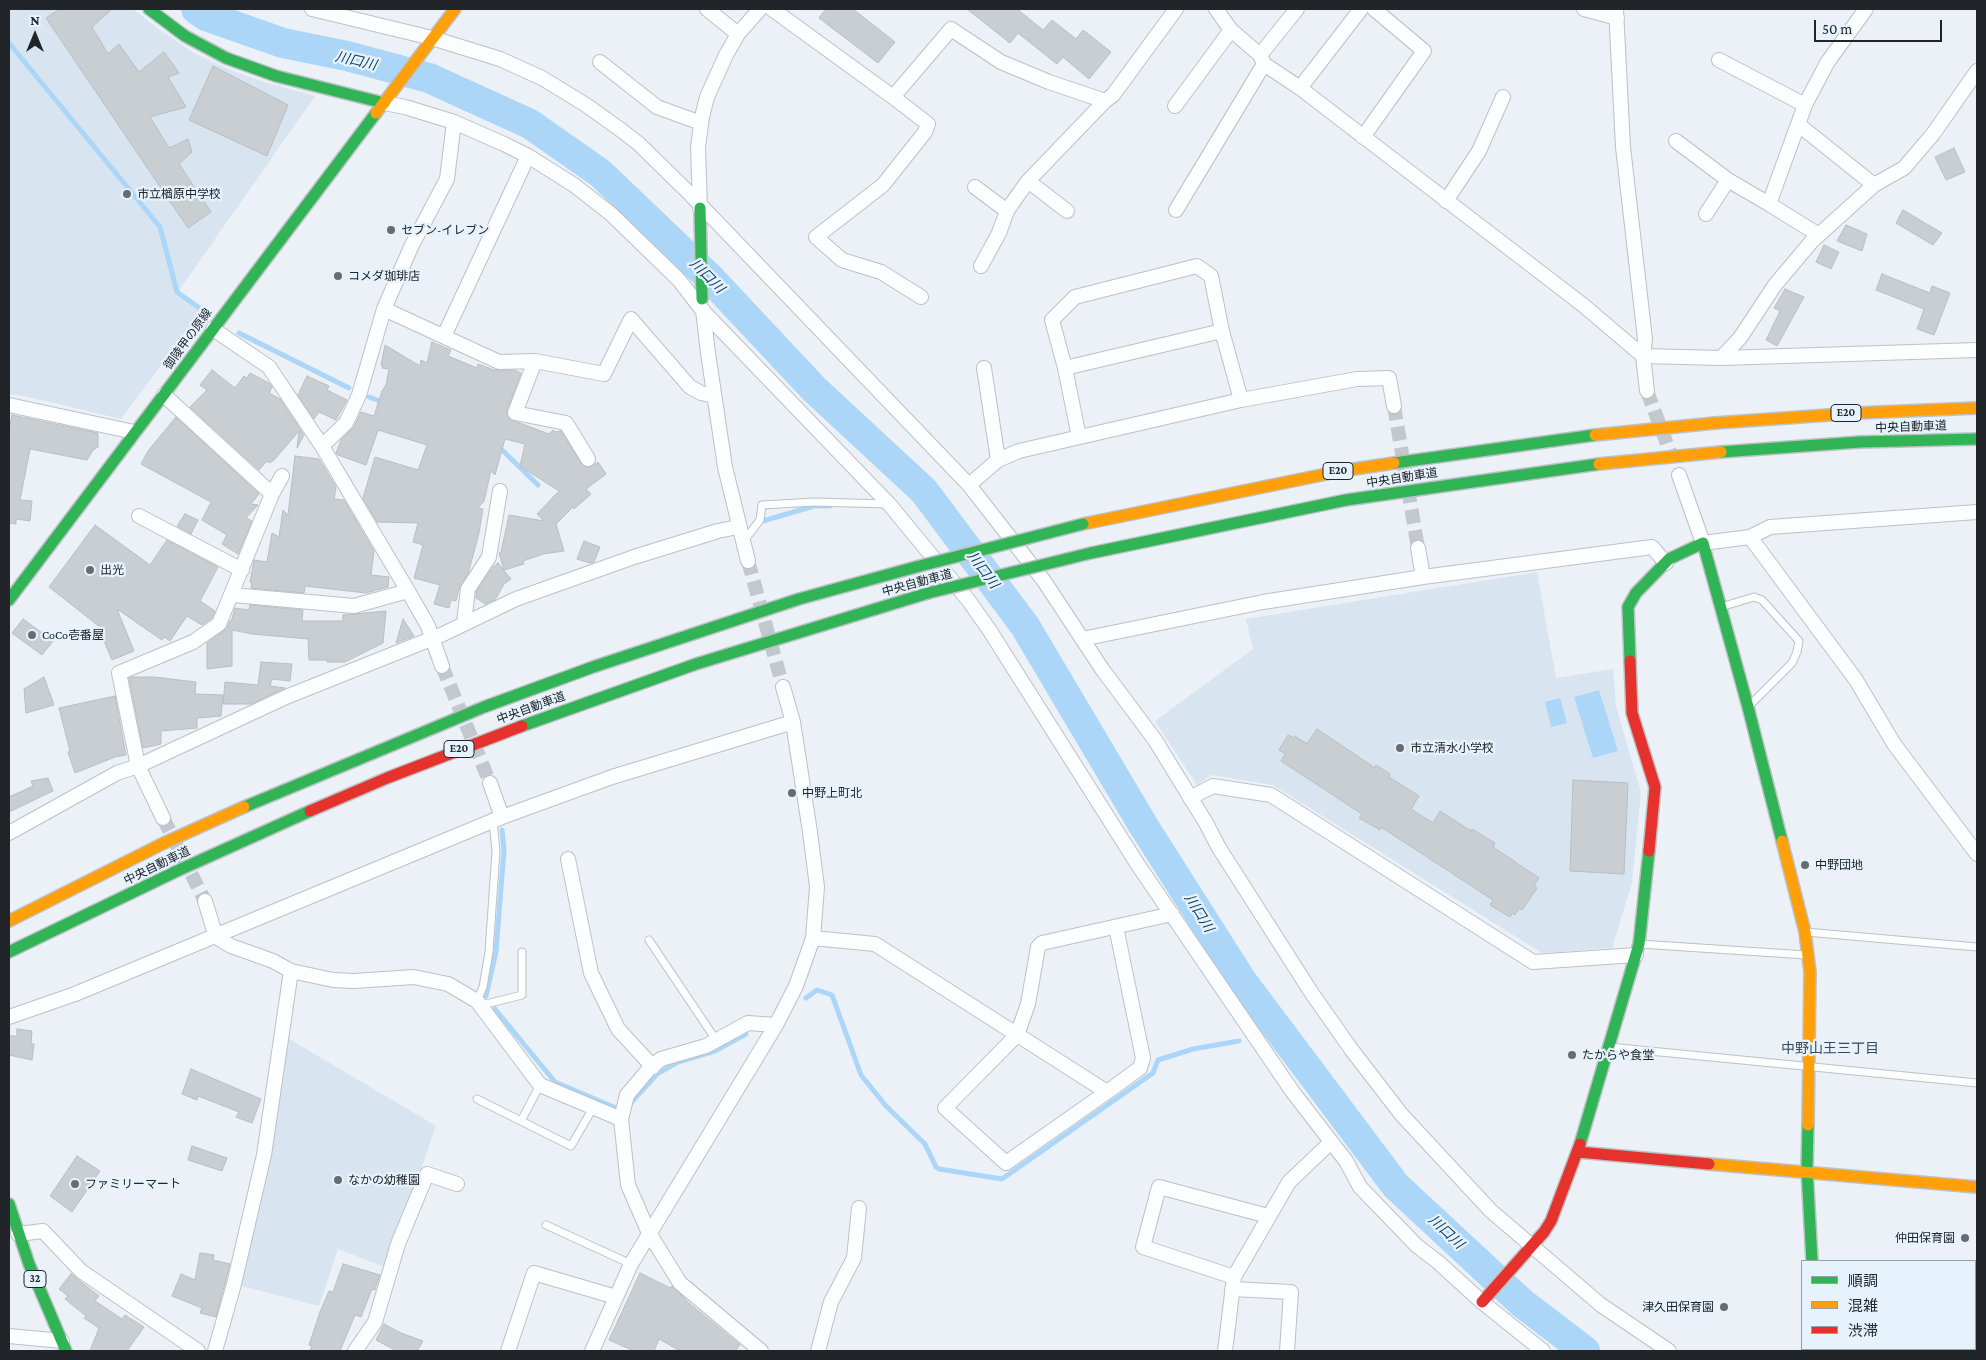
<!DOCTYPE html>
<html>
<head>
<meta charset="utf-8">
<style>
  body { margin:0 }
  #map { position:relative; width:1986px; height:1360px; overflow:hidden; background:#ebf1f7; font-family:"Crimson Pro","Noto Sans JP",serif }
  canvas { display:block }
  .frame { position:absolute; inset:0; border:10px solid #212529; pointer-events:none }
  .legend { position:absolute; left:1801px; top:1260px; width:175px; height:90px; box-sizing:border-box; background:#e6f2fc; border:1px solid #97a0a8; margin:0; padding:6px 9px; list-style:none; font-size:15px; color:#212529 }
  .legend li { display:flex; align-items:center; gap:10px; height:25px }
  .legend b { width:25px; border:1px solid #97a0a8 }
  .north { position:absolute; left:10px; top:10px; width:50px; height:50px; -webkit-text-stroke:4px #e6f2fc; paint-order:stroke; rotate:0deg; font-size:14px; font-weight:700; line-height:20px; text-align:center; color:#212529 }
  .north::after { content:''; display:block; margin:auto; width:18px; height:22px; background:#212529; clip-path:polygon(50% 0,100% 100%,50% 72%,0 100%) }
  .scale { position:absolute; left:1814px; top:20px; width:128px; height:22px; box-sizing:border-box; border:2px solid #212529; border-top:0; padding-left:6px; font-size:15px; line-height:18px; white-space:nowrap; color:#212529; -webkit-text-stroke:4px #e6f2fc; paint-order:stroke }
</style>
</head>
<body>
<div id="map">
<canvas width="1986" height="1360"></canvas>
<div class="frame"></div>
<ul class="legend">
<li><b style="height:6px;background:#30b455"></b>順調</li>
<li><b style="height:6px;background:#ff9f0a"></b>混雑</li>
<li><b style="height:6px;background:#e5322d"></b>渋滞</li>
</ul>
<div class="north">N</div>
<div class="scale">50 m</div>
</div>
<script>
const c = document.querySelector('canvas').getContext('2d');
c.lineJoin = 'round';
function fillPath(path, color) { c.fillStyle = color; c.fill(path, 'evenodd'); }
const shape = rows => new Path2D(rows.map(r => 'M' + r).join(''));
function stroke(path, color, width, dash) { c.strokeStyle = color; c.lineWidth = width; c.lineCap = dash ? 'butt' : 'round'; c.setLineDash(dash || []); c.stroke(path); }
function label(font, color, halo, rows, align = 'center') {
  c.font = font + ' "Crimson Pro","Noto Sans JP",serif'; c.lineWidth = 4.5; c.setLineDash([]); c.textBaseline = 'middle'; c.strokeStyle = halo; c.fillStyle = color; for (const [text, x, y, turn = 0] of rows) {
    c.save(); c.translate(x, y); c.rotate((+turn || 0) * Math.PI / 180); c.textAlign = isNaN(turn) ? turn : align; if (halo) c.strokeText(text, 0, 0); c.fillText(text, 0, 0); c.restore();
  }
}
const built = shape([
  [9,9,133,9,157,28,194,53,233,71,268,83,315,96,178,292,203,310,121,419,24,396,9,394],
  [1537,572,1556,678,1613,669,1616,706,1641,792,1632,883,1612,948,1542,953,1273,785,1211,775,1197,785,1155,721,1253,649,1246,619],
  [281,1034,436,1126,387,1268,338,1249,319,1306,234,1284]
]);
const water = shape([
  [1599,690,1618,751,1593,758,1574,697],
  [1560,698,1567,723,1551,727,1545,702]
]);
const stream = shape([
  [9,43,160,227,177,292,198,307],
  [239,333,349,388],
  [369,397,385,403],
  [497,445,538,485],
  [763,521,814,506,830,506],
  [486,996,496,952,504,850,502,830],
  [806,998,817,990,832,995,861,1075,886,1106,925,1144,936,1167,939,1169,1002,1179,1153,1073,1158,1060,1193,1049,1239,1041],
  [495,1009,555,1082,616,1108],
  [629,1105,657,1074,678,1062,715,1051,746,1034]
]);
const river = shape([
  [196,9,206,16,283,43,347,56,429,78,530,124,600,173,710,278,814,389,924,491,1025,626,1143,825,1242,981,1396,1186,1522,1303,1585,1351]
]);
const building = shape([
  [60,9,112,9,92,27,108,54,119,44,139,72,164,52,179,73,168,77,186,107,150,117,169,148,188,139,192,152,179,164,211,212,188,228,46,18,60,9],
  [826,9,853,9,895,42,878,63,819,18,826,9],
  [967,9,1017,9,1043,30,1052,20,1076,39,1083,30,1111,52,1089,79,1063,57,1057,64,1018,33,1010,43,967,9],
  [213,66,288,105,267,156,189,120,213,66],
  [1954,148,1965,172,1946,180,1935,157,1954,148],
  [1903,210,1942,233,1933,245,1896,223,1903,210],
  [1846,225,1867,234,1862,251,1837,241,1846,225],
  [1824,245,1839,252,1831,269,1816,262,1824,245],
  [1882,274,1930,293,1932,286,1950,293,1934,335,1917,329,1924,309,1876,290,1882,274],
  [1785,289,1804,297,1777,346,1766,340,1780,311,1774,308,1785,289],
  [432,342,451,350,448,356,477,368,478,364,494,370,514,370,521,373,507,410,509,419,549,434,553,430,555,432,561,431,583,466,589,468,598,462,606,474,586,489,591,494,574,509,573,507,556,524,564,551,543,554,523,561,524,564,504,570,499,553,501,552,509,515,544,521,537,514,559,491,520,466,525,444,505,439,495,475,491,471,484,501,478,508,483,509,479,533,468,574,460,585,456,601,451,600,449,608,434,604,440,585,414,578,423,545,413,542,418,523,377,522,363,498,375,457,418,470,427,445,378,430,366,465,338,455,336,453,341,440,354,427,361,412,374,416,382,391,386,385,389,369,382,368,383,365,381,365,385,345,420,366,421,360,427,363,432,342],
  [212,370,235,388,244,376,247,378,250,373,269,383,272,387,269,393,280,399,304,435,297,448,299,431,275,459,270,463,267,461,259,470,190,407,207,390,200,385,212,370],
  [307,376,329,386,327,390,347,400,336,420,319,412,314,419,298,395,307,376],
  [12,415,98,433,98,447,93,450,87,460,30,449,20,500,32,501,30,521,16,519,16,524,9,523,9,430,12,415],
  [176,417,259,494,251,504,258,505,246,518,252,521,238,554,222,544,227,535,202,520,211,502,141,464,148,451,176,417],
  [295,456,319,459,336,487,334,499,344,500,374,551,371,575,389,577,388,587,366,593,305,586,304,593,251,588,252,583,250,582,254,560,267,562,272,533,279,537,283,510,288,515,295,456],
  [185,514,198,520,191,534,177,526,185,514],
  [95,525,150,565,167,540,218,567,200,601,215,611,212,618,202,625,187,616,170,641,164,637,162,640,117,609,134,651,112,660,102,636,96,631,100,627,49,587,95,525],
  [584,541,600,547,594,562,590,563,577,559,584,541],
  [498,563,511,579,504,584,495,600,485,604,476,598,476,592,493,567,498,563],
  [250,605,303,610,302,621,343,621,343,615,386,611,383,643,345,662,327,662,327,660,309,660,308,639,252,634,232,630,232,666,207,669,207,643,227,628,230,621,231,622,235,608,249,610,250,605],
  [23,619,53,641,42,655,12,633,23,619],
  [403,619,414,636,396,643,403,619],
  [261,662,292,664,290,681,272,679,270,686,285,688,251,704,223,704,225,682,258,685,261,662],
  [44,677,54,705,26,713,24,689,44,677],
  [132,677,154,677,196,682,195,694,223,695,221,716,197,718,197,728,161,731,161,744,143,748,129,678,132,677],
  [115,696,126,755,115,757,75,773,68,752,70,751,59,708,115,696],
  [1317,729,1375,768,1376,765,1390,774,1389,777,1419,796,1411,809,1433,823,1440,811,1471,831,1472,829,1495,843,1493,847,1539,878,1534,886,1537,888,1522,910,1519,908,1515,915,1512,913,1510,917,1490,905,1493,900,1381,827,1380,830,1359,818,1362,814,1281,761,1285,754,1279,750,1288,735,1294,738,1295,736,1307,744,1317,729],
  [48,778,53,791,9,812,9,797,33,786,31,781,48,778],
  [1573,780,1628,783,1624,874,1570,871,1573,780],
  [17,1029,32,1031,31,1044,34,1044,32,1060,9,1055,9,1036,17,1036,17,1029],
  [191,1069,261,1099,252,1123,236,1117,239,1112,198,1096,197,1100,182,1094,191,1069],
  [192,1146,227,1158,222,1171,188,1160,192,1146],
  [77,1156,100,1171,72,1212,50,1196,77,1156],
  [200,1253,214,1255,213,1260,230,1264,216,1317,200,1313,202,1308,172,1296,181,1274,195,1280,200,1253],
  [343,1264,380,1275,376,1286,375,1290,372,1289,361,1317,355,1315,340,1351,310,1351,312,1346,309,1345,320,1312,329,1291,333,1292,343,1264],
  [640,1273,670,1288,672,1286,690,1304,740,1345,735,1351,680,1351,659,1339,654,1351,634,1351,609,1340,640,1273],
  [71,1274,99,1296,95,1301,122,1319,125,1315,144,1327,127,1351,90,1351,99,1328,84,1318,86,1316,65,1299,68,1296,59,1289,71,1274],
  [384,1324,401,1333,423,1341,417,1351,397,1351,376,1340,384,1324]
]);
const streetTunnel = shape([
  [1647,391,1673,460],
  [1394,406,1418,548],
  [748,561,783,687],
  [442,666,490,783],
  [163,818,205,901]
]);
const lane = shape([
  [743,542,760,520,762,505,814,502,888,504],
  [1721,607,1754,597,1762,600,1799,641,1797,652,1792,663,1749,706],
  [1806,932,1977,947],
  [649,940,716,1040],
  [1640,944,1806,955],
  [477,1001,483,987,489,952,496,851,493,822],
  [482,1005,522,995,522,952],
  [1609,1047,1977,1083],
  [477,1099,571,1146,593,1108],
  [521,1121,540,1085],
  [546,1225,631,1264]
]);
const street = shape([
  [312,9,432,38,500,59,542,78,586,105,621,130,639,144,688,192,969,485,1001,526,1044,581,1102,669,1155,740,1206,823,1219,848,1311,992,1351,1049,1401,1114,1491,1211,1601,1305,1669,1351],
  [707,9,738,34],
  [772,9,893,97,951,29,1001,62,1049,82,1105,101,1113,95,1176,9],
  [1216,9,1231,30,1260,55,1264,64,1300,88,1583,305,1643,356,1647,391],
  [1584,9,1617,18],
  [1616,9,1623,147,1645,339,1643,356,1721,358,1977,350],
  [1260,55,1297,9],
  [1719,60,1805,105],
  [600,62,657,107,701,123],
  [1300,88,1361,9],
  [893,97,928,124,925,132,883,185,816,237,842,260,881,272,921,297],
  [384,103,405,107,454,122,504,144,528,156,574,185,611,214,679,280,703,311,889,504,969,601,990,631,1138,865,1292,1091,1346,1161,1360,1187,1417,1246,1438,1262,1482,1302,1543,1351],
  [1175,106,1231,30],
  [1799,125,1874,185],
  [1363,137,1424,51,1374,9],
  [1676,141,1728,180,1769,204],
  [1028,181,1067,211],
  [975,187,1007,211],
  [1446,201,1479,151,1503,97],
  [700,208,698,147,702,117,707,97,726,55,738,34,760,9],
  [1176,210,1264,64],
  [1706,214,1728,180],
  [1819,235,1769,204,1805,105,1827,63,1866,9],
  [981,266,999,233,1007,211,1013,202,1028,181,1105,101],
  [384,309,499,362,535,361,604,374,631,319,690,387,701,393,714,396],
  [703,310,708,353,725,467,748,561],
  [213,329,269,367,322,446,408,591,428,626,442,666],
  [444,336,528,156],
  [1721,358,1740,338,1775,285,1812,241,1874,185,1904,168,1933,134,1977,71],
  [535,361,515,413,566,423,588,459],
  [984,368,998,460],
  [1065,368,1222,331],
  [164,395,272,494,282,476],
  [9,405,134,432],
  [1079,437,1065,368,1052,320,1075,297,1197,266,1211,276,1222,331,1241,400],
  [322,446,346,423,359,395,384,309,411,247,447,179,454,122],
  [1679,475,1703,543,1750,537,1856,680,1894,744,1977,854],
  [969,485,998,460,1019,451,1241,400,1357,379,1389,378,1394,406],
  [139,516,242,570],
  [1750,537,1770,527,1977,512],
  [1418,548,1423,577],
  [233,595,354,606,408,591],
  [464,623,468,589,489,557,500,491],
  [1082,639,1263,602,1423,577,1652,547,1666,563],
  [490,783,502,817],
  [1190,798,1213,786,1271,795,1533,962,1636,955],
  [163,818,138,766,119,673,193,642,219,624,272,494],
  [9,833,117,773,138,766,286,697,441,635,516,599,634,557,718,531,738,527],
  [568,859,591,973,618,1029,653,1067],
  [205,901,216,937,231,946,273,961,291,971,333,980,354,981,414,977,448,984,477,1001,540,1085,621,1119,628,1185,649,1233,680,1283,761,1351],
  [813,938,875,944,1107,1092,1140,1068,1143,1058,1116,927],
  [9,1017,75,994,502,817,612,777,793,722],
  [1107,1092,1006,1163,945,1108,1017,1035,1028,1004,1038,947,1042,943,1172,914],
  [621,1119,627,1095,649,1069,661,1059,706,1046,748,1023,776,1025],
  [18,1234,43,1231,81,1271,198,1351],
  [1234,1277,1143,1247,1159,1187,1268,1216],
  [1232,1289,1291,1292,1287,1351],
  [9,1336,62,1341],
  [215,1351,234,1284,264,1155,291,971],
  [355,1351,375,1322,398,1244,427,1174,457,1184],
  [508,1351,534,1273,616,1297],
  [592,1351,631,1264,776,1025,796,986,813,938,817,887,810,832,793,722,783,687],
  [818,1351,831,1302,854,1258,859,1208],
  [1225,1351,1234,1277,1289,1182,1331,1142]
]);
const fast = shape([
  [149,9,185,36,226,58,276,76,384,103],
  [700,208,702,299],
  [1721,452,1860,442,1977,439],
  [1394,463,1595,435],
  [1091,553,1346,500,1599,464],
  [9,600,376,113],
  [1630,661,1628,607,1636,593,1669,559,1703,543,1748,707,1782,841],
  [522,726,696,664,928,593],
  [244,807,484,707,593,667,799,599,916,567],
  [9,952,179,870,310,811],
  [1808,1125,1807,1170,1812,1261],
  [1580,1144,1639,944,1649,851],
  [9,1204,29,1264,66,1351]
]);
const slow = shape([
  [376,113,455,9],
  [1715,423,1857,413,1977,408],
  [1083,524,1341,471,1394,463],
  [1782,841,1805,932,1810,972,1808,1125],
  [9,921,164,843,244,807],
  [1709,1164,1977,1187],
  [1816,1349,1816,1351]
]);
const jam = shape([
  [1630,661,1632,713,1655,787,1649,851],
  [310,811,387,778,522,726],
  [1578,1152,1709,1164],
  [1482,1302,1544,1232,1551,1221,1580,1144]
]);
const fastBridge = shape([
  [916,567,1083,524],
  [928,593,1091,553]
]);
const slowBridge = shape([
  [1595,435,1715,423],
  [1599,464,1721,452]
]);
const markers = [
  [127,194,5,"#686c71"],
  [391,230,5,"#686c71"],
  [338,276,5,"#686c71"],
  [90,570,5,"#686c71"],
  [32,635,5,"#686c71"],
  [1400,748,5,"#686c71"],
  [792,793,5,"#686c71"],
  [1805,865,5,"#686c71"],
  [1572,1055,5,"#686c71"],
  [338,1180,5,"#686c71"],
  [75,1184,5,"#686c71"],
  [1965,1238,5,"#686c71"],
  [1724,1307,5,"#686c71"]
];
const shields = [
  [1846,413,30],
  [1338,471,30],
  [459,749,30],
  [35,1279,22]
];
const shieldNames = [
  ["E20",1846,413],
  ["E20",1338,471],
  ["E20",459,749],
  ["32",35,1279]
];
const poiNames = [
  ["市立楢原中学校",137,194],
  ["セブン-イレブン",401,230],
  ["コメダ珈琲店",348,276],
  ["出光",100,570],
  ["CoCo壱番屋",42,635],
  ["市立清水小学校",1410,748],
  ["中野上町北",802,793],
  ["中野団地",1815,865],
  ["たからや食堂",1582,1055],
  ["なかの幼稚園",348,1180],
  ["ファミリーマート",85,1184],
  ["仲田保育園",1955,1238,"right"],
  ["津久田保育園",1714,1307,"right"]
];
const streetNames = [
  ["御陵甲の原線",188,339,-54],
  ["中央自動車道",1911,427,-2],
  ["中央自動車道",1402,478,-9],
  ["中央自動車道",917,583,-15],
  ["中央自動車道",531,708,-20],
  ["中央自動車道",157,866,-26]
];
const waterNames = [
  ["川口川",356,61,13],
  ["川口川",707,276,45],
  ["川口川",983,570,53],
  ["川口川",1199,913,58],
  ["川口川",1446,1232,43]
];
const neighbourhoodNames = [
  ["中野山王三丁目",1830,1049]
];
fillPath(built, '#d8e5f0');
fillPath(water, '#abd6f8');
stroke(stream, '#abd6f8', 5);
stroke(river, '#abd6f8', 30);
fillPath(building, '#c9ced2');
stroke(building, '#b9bec2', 1);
stroke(streetTunnel, '#c3c8ce', 14, [14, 7]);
stroke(lane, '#bcc1c5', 9);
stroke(street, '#bcc1c5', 16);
stroke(fast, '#bcc1c5', 14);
stroke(slow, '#bcc1c5', 14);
stroke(jam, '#bcc1c5', 14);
stroke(lane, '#fcfdfe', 7);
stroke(street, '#fcfdfe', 14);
stroke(fast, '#30b455', 11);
stroke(slow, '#ff9f0a', 11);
stroke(jam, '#e5322d', 11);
stroke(fastBridge, '#bcc1c5', 14, []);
stroke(slowBridge, '#bcc1c5', 14, []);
stroke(fastBridge, '#30b455', 11);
stroke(slowBridge, '#ff9f0a', 11);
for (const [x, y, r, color] of markers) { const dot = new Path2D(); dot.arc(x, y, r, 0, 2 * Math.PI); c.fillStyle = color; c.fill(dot); stroke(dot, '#e6f2fc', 2); }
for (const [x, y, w] of shields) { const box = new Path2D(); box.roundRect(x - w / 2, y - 8.5, w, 17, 4); c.fillStyle = '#e6f2fc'; c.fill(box); stroke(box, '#212529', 1); }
label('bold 11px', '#212529', null, shieldNames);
label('12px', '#212529', '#e6f2fc', poiNames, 'left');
label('12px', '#212529', '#e6f2fc', streetNames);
label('italic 14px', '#144160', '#e6f2fc', waterNames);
label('14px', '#3d474f', '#e6f2fc', neighbourhoodNames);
</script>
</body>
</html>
